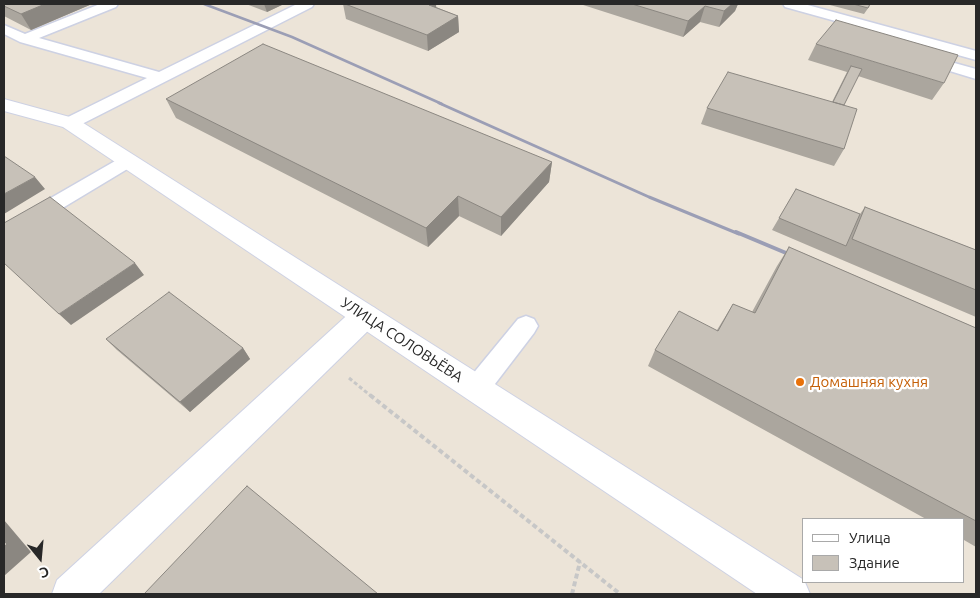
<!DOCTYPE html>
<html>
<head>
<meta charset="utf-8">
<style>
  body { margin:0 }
  #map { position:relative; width:980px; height:598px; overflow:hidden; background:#ece4d8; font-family:Ubuntu,sans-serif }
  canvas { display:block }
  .frame { position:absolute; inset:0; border:5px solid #282828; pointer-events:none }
  .legend { position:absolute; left:802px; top:518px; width:162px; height:65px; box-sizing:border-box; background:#fff; border:1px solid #a9a9a9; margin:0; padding:6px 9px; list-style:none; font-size:15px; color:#282828 }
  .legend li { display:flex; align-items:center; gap:10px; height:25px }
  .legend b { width:25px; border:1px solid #a9a9a9 }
  .north { position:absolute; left:15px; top:533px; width:50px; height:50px; -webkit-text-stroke:4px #fff; paint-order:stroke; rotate:163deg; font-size:14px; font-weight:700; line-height:20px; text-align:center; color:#282828 }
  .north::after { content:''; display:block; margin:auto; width:18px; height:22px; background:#282828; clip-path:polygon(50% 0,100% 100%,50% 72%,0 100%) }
</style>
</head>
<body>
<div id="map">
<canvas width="980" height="598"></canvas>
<div class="frame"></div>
<ul class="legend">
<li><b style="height:6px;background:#fff"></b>Улица</li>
<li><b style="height:14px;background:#c7c1b8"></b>Здание</li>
</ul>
<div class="north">С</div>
</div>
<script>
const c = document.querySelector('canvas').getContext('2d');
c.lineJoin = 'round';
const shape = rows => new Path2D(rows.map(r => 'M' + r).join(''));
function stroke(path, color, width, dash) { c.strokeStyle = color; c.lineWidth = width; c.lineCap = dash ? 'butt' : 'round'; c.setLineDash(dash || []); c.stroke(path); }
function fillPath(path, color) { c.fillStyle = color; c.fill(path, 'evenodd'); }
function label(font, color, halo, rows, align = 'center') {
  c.font = font + ' Ubuntu,sans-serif'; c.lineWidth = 4.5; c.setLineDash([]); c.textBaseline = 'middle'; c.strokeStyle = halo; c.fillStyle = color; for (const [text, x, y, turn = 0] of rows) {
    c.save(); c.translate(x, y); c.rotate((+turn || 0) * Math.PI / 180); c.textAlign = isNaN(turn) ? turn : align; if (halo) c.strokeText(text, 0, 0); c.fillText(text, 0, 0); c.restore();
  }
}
const pathFar1 = shape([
  [349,378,371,396]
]);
const path = shape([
  [370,395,620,594],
  [572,594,580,562]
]);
const lane = shape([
  [100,4,118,4,116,7,39,38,159,72,297,4,314,4,312,7,76,127,64,127,62,123,64,119,147,78,20,42,4,34,4,25,25,34,100,4],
  [783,4,804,4,976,51,976,60,785,7,783,4],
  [922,54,976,69,976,79,917,61,915,58,917,55,922,54],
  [128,155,134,157,137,161,134,165,11,239,4,241,4,225,122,157,128,155],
  [526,316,534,319,538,326,534,333,485,397,476,400,467,397,463,389,467,381,518,319,526,316]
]);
const street = shape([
  [365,304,375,308,379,316,375,324,99,594,52,594,57,580,355,308,365,304]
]);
const secondary = shape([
  [4,99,77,119,804,580,810,594,757,594,63,127,4,111,4,99]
]);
const railFar2 = shape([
  [204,4,292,37,442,104]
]);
const railFar1 = shape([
  [439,103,649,197,739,234]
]);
const rail = shape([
  [736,232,798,258]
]);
const wall = shape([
  [4,4,92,4,31,30,4,16],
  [246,4,284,4,267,12],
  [343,4,436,4,436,7,458,16,459,32,428,51,346,19],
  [580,4,738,4,735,11,719,27,700,22,683,37],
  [826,4,871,4,864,14],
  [816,44,944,83,932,100,858,76,844,105,844,149,834,166,701,124,707,108,832,102,847,72,808,60],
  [166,99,552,162,549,182,501,236,459,216,428,247,176,118],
  [796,189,860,214,865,207,976,250,976,317,772,230],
  [789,247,976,328,976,547,964,540,964,519,926,519,648,366,655,350,717,330,733,304,752,312,777,266],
  [106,339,243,348,250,359,190,412,117,350]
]);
const shadedWall = shape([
  [45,4,92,4,31,30,21,14],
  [264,4,284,4,267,12],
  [431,4,436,4,437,17,429,5],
  [732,4,738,4,735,11,719,27,724,11],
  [705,6,700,22,683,37,688,21],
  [458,16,459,32,428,51,427,35],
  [552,162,549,182,501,236,501,217],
  [35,177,45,189,4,214,4,194],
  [458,196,459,216,428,247,426,228],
  [135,263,144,275,71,325,59,314],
  [243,348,250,359,190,412,180,402],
  [4,520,31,552,4,576]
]);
const building = shape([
  [4,4,45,4,21,14,4,6,4,4],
  [345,4,431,4,429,5,458,16,427,35,345,4],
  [632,4,732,4,724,11,705,6,688,21,632,4],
  [853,4,870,4,868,8,853,4],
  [836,20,958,55,944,83,816,44,836,20],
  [263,44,552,162,501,217,458,196,426,228,166,99,263,44],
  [851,66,862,69,844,105,833,102,851,66],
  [728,72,857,109,844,149,707,108,728,72],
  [4,156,35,177,4,194,4,156],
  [796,189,860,214,846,246,779,218,796,189],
  [50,197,135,263,59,314,4,263,4,223,50,197],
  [865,207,976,250,976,290,852,239,865,207],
  [789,247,976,328,976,521,655,350,679,311,718,331,733,304,755,313,789,247],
  [169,292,243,348,180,402,106,339,169,292],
  [247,486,378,594,144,594,247,486],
  [4,541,7,544,4,547,4,541]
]);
const markers = [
  [800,382,5,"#e8710a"]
];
const streetNames = [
  ["УЛИЦА СОЛОВЬЁВА",402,340,33]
];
const foodNames = [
  ["Домашняя кухня",810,382]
];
stroke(lane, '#cdd1e3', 3);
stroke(street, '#cdd1e3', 2);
stroke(secondary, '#cdd1e3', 2);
stroke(pathFar1, '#c7c7c7', 3, [4, 2.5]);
stroke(path, '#c7c7c7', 4, [5, 3]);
fillPath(lane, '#fff');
fillPath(street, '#fff');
fillPath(secondary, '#fff');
stroke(railFar2, '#9b9eb5', 2.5);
stroke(railFar1, '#9b9eb5', 3);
stroke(rail, '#9b9eb5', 4);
fillPath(wall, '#aba69e');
fillPath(shadedWall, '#8b8781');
fillPath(building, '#c7c1b8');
stroke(building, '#8b8781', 1);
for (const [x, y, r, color] of markers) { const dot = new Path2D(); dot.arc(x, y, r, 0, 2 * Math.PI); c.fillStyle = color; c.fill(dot); stroke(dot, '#fff', 2); }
label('15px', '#282828', '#fff', streetNames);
label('15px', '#c56008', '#fff', foodNames, 'left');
</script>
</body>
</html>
